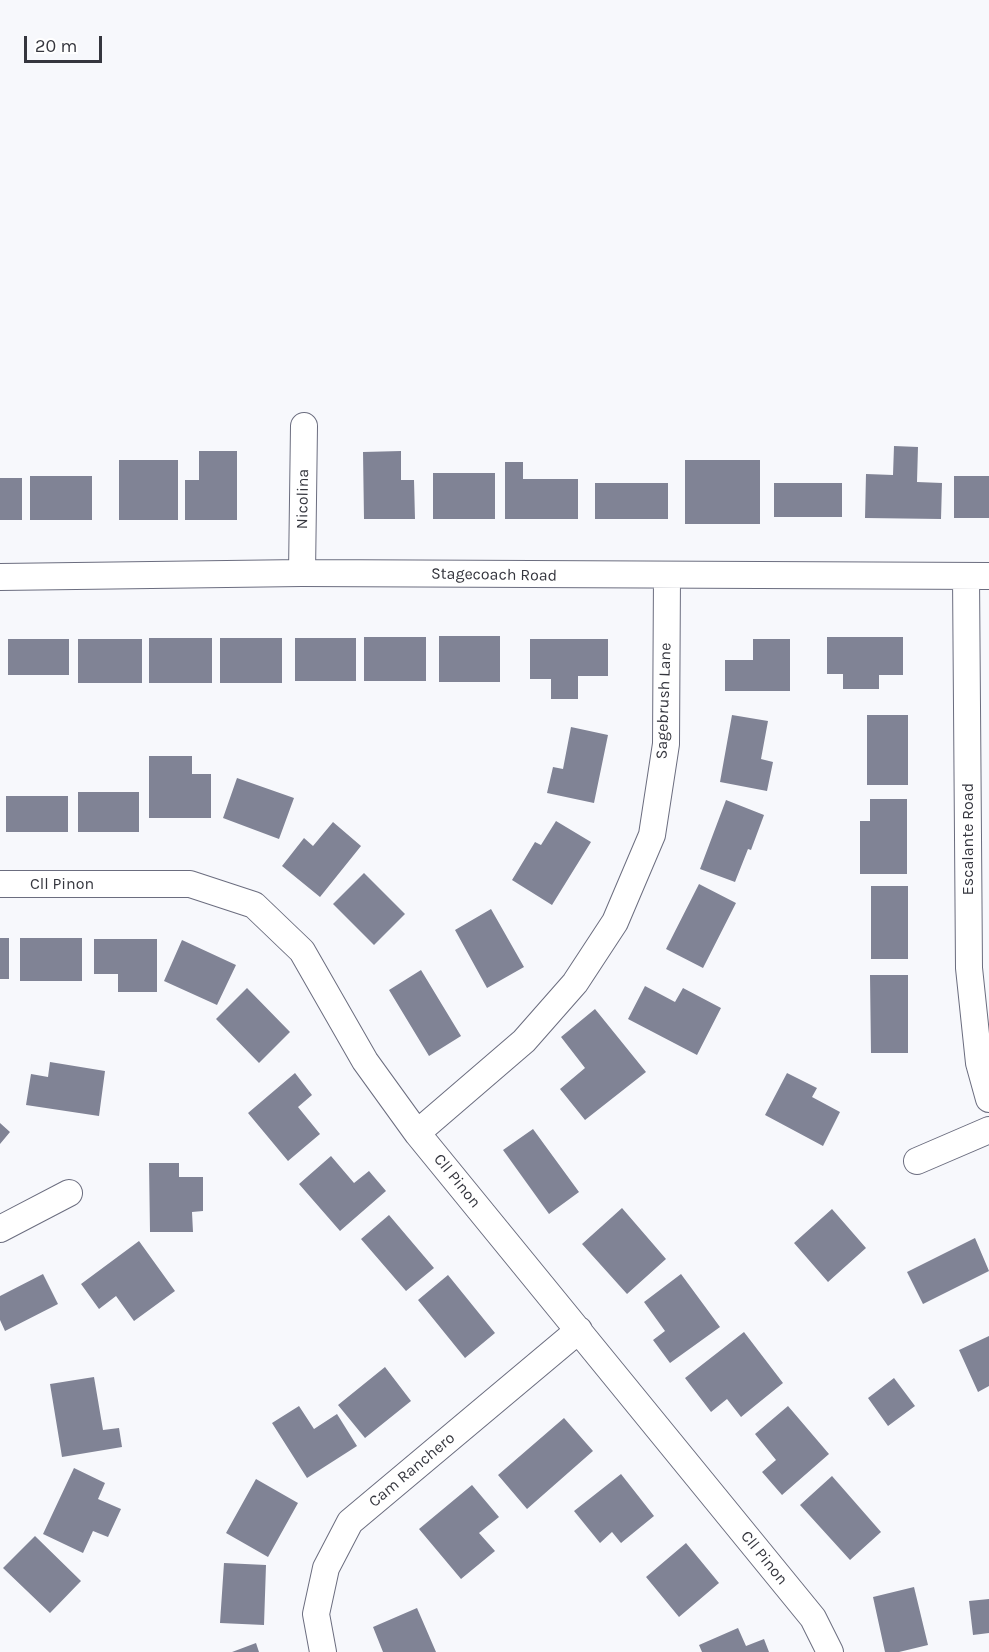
<!DOCTYPE html>
<html>
<head>
<meta charset="utf-8">
<style>
  body { margin:0 }
  #map { position:relative; width:989px; height:1652px; overflow:hidden; background:#f7f8fc; font-family:Karla,sans-serif }
  canvas { display:block }
  .scale { position:absolute; left:24px; top:36px; width:78px; height:27px; box-sizing:border-box; border:3px solid #35363e; border-top:0; padding-left:8px; font-size:18px; line-height:21px; white-space:nowrap; color:#35363e; -webkit-text-stroke:4px #fff; paint-order:stroke }
</style>
</head>
<body>
<div id="map">
<canvas width="989" height="1652"></canvas>
<div class="scale">20 m</div>
</div>
<script>
const c = document.querySelector('canvas').getContext('2d');
c.lineJoin = 'round';
function fillPath(path, color) { c.fillStyle = color; c.fill(path, 'evenodd'); }
const shape = rows => new Path2D(rows.map(r => 'M' + r).join(''));
function stroke(path, color, width, dash) { c.strokeStyle = color; c.lineWidth = width; c.lineCap = dash ? 'butt' : 'round'; c.setLineDash(dash || []); c.stroke(path); }
function label(font, color, halo, rows, align = 'center') {
  c.font = font + ' Karla,sans-serif'; c.lineWidth = 4.5; c.setLineDash([]); c.textBaseline = 'middle'; c.strokeStyle = halo; c.fillStyle = color; for (const [text, x, y, turn = 0] of rows) {
    c.save(); c.translate(x, y); c.rotate((+turn || 0) * Math.PI / 180); c.textAlign = isNaN(turn) ? turn : align; if (halo) c.strokeText(text, 0, 0); c.fillText(text, 0, 0); c.restore();
  }
}
const building = shape([
  [894,446,918,447,917,482,942,483,941,519,865,518,866,474,893,475],
  [199,451,237,451,237,520,185,520,185,480,199,480],
  [401,451,401,480,414,480,415,519,364,519,363,452],
  [119,460,178,460,178,520,119,520],
  [685,460,760,460,760,524,685,524],
  [505,462,523,462,523,479,578,479,578,519,505,519],
  [433,473,495,473,495,519,433,519],
  [30,476,92,476,92,520,30,520],
  [954,476,989,476,989,518,954,518],
  [0,478,22,478,22,520,0,520],
  [595,483,668,483,668,519,595,519],
  [774,483,842,483,842,517,774,517],
  [439,636,500,636,500,682,439,682],
  [364,637,426,637,426,681,364,681],
  [827,637,903,637,903,675,879,675,879,689,843,689,843,674,827,674],
  [149,638,212,638,212,683,149,683],
  [220,638,282,638,282,683,220,683],
  [295,638,356,638,356,681,295,681],
  [8,639,69,639,69,675,8,675],
  [78,639,142,639,142,683,78,683],
  [530,639,608,639,608,676,578,676,578,699,551,699,551,679,530,679],
  [753,639,790,639,790,691,725,691,725,660,753,660],
  [732,715,768,721,761,759,773,762,767,791,720,782],
  [867,715,908,715,908,785,867,785],
  [571,727,608,735,594,803,547,793,553,767,563,769],
  [149,756,192,756,192,774,211,774,211,818,149,818],
  [237,778,294,798,279,839,223,818],
  [78,792,139,792,139,832,78,832],
  [6,796,68,796,68,832,6,832],
  [870,799,907,799,907,874,860,874,860,821,870,821],
  [726,800,764,815,751,850,748,849,735,882,700,869],
  [556,821,591,842,552,905,512,880,535,842,541,845],
  [333,822,361,846,320,897,282,866,304,838,313,846],
  [364,873,405,914,374,945,333,904],
  [699,884,736,903,703,968,666,949],
  [871,886,908,886,908,959,871,959],
  [491,909,524,967,487,988,455,930],
  [0,938,9,938,9,979,0,979],
  [20,938,82,938,82,981,20,981],
  [94,939,157,939,157,992,118,992,118,974,94,974],
  [182,940,236,965,217,1005,164,981],
  [421,970,461,1036,429,1056,389,990],
  [870,975,908,975,908,1053,871,1053],
  [645,986,675,1002,683,988,721,1008,697,1055,628,1019],
  [247,988,290,1032,259,1063,216,1019],
  [595,1009,646,1072,585,1120,560,1089,585,1068,561,1037],
  [50,1062,105,1071,99,1116,26,1105,31,1074,48,1077],
  [295,1073,312,1095,298,1107,320,1134,288,1161,248,1113],
  [787,1073,817,1088,812,1097,840,1112,823,1146,765,1115],
  [0,1123,10,1132,0,1144],
  [533,1129,579,1192,549,1214,503,1150],
  [331,1156,354,1183,369,1171,386,1191,340,1231,299,1184],
  [149,1163,179,1163,179,1177,203,1177,203,1211,192,1212,193,1232,150,1232],
  [622,1208,666,1259,627,1294,582,1244],
  [832,1209,866,1248,828,1282,794,1243],
  [389,1215,434,1268,406,1291,361,1239],
  [975,1238,989,1271,923,1304,907,1272],
  [139,1241,175,1291,134,1321,116,1296,99,1309,81,1284],
  [43,1274,58,1304,5,1331,0,1320,0,1296],
  [681,1274,720,1327,670,1363,653,1340,665,1331,644,1302],
  [448,1275,495,1333,465,1358,418,1300],
  [744,1332,783,1383,741,1417,727,1399,711,1412,685,1378],
  [989,1336,989,1386,978,1392,959,1350],
  [385,1367,411,1401,365,1438,338,1405],
  [94,1377,103,1430,119,1428,122,1447,62,1457,50,1384],
  [894,1378,915,1406,888,1426,868,1398],
  [299,1406,314,1429,337,1414,357,1446,307,1478,272,1423],
  [788,1406,829,1454,782,1495,762,1472,776,1460,755,1434],
  [564,1418,593,1451,527,1509,498,1475],
  [74,1468,105,1483,98,1499,121,1509,108,1537,93,1531,83,1553,43,1534],
  [621,1474,654,1516,621,1543,612,1532,600,1543,574,1511],
  [832,1476,881,1532,850,1560,800,1505],
  [256,1479,298,1503,268,1557,226,1533],
  [472,1485,499,1517,479,1533,495,1551,461,1579,419,1529],
  [35,1536,81,1581,50,1613,3,1568],
  [686,1543,719,1583,679,1617,646,1577],
  [224,1563,266,1565,264,1625,220,1623],
  [914,1587,928,1645,899,1652,885,1652,873,1597],
  [989,1599,989,1633,973,1635,969,1601],
  [417,1608,436,1652,383,1652,373,1627],
  [738,1628,746,1646,764,1639,769,1652,702,1652,699,1645],
  [256,1643,259,1652,232,1652]
]);
const minor = shape([
  [302,573,304,426],
  [966,576,969,968,979,1063,989,1099],
  [0,577,302,573,989,576],
  [0,884,190,884,254,905,302,951,365,1061,417,1133,813,1618,830,1652],
  [417,1133,524,1041,575,983,615,922,652,835,666,744,667,576],
  [917,1161,989,1130],
  [0,1229,69,1193],
  [323,1652,316,1614,326,1568,350,1522,579,1330]
]);
const streetNames = [
  ["Nicolina",303,499,-89],
  ["Stagecoach Road",494,575,1],
  ["Sagebrush Lane",664,701,-88],
  ["Escalante Road",968,839,-90],
  ["Cll Pinon",62,884],
  ["Cll Pinon",457,1181,51],
  ["Cam Ranchero",412,1470,-40],
  ["Cll Pinon",764,1558,51]
];
fillPath(building, '#808395');
stroke(minor, '#6b6d7f', 28);
stroke(minor, '#fff', 26);
label('16px', '#35363e', '#fff', streetNames);
</script>
</body>
</html>
